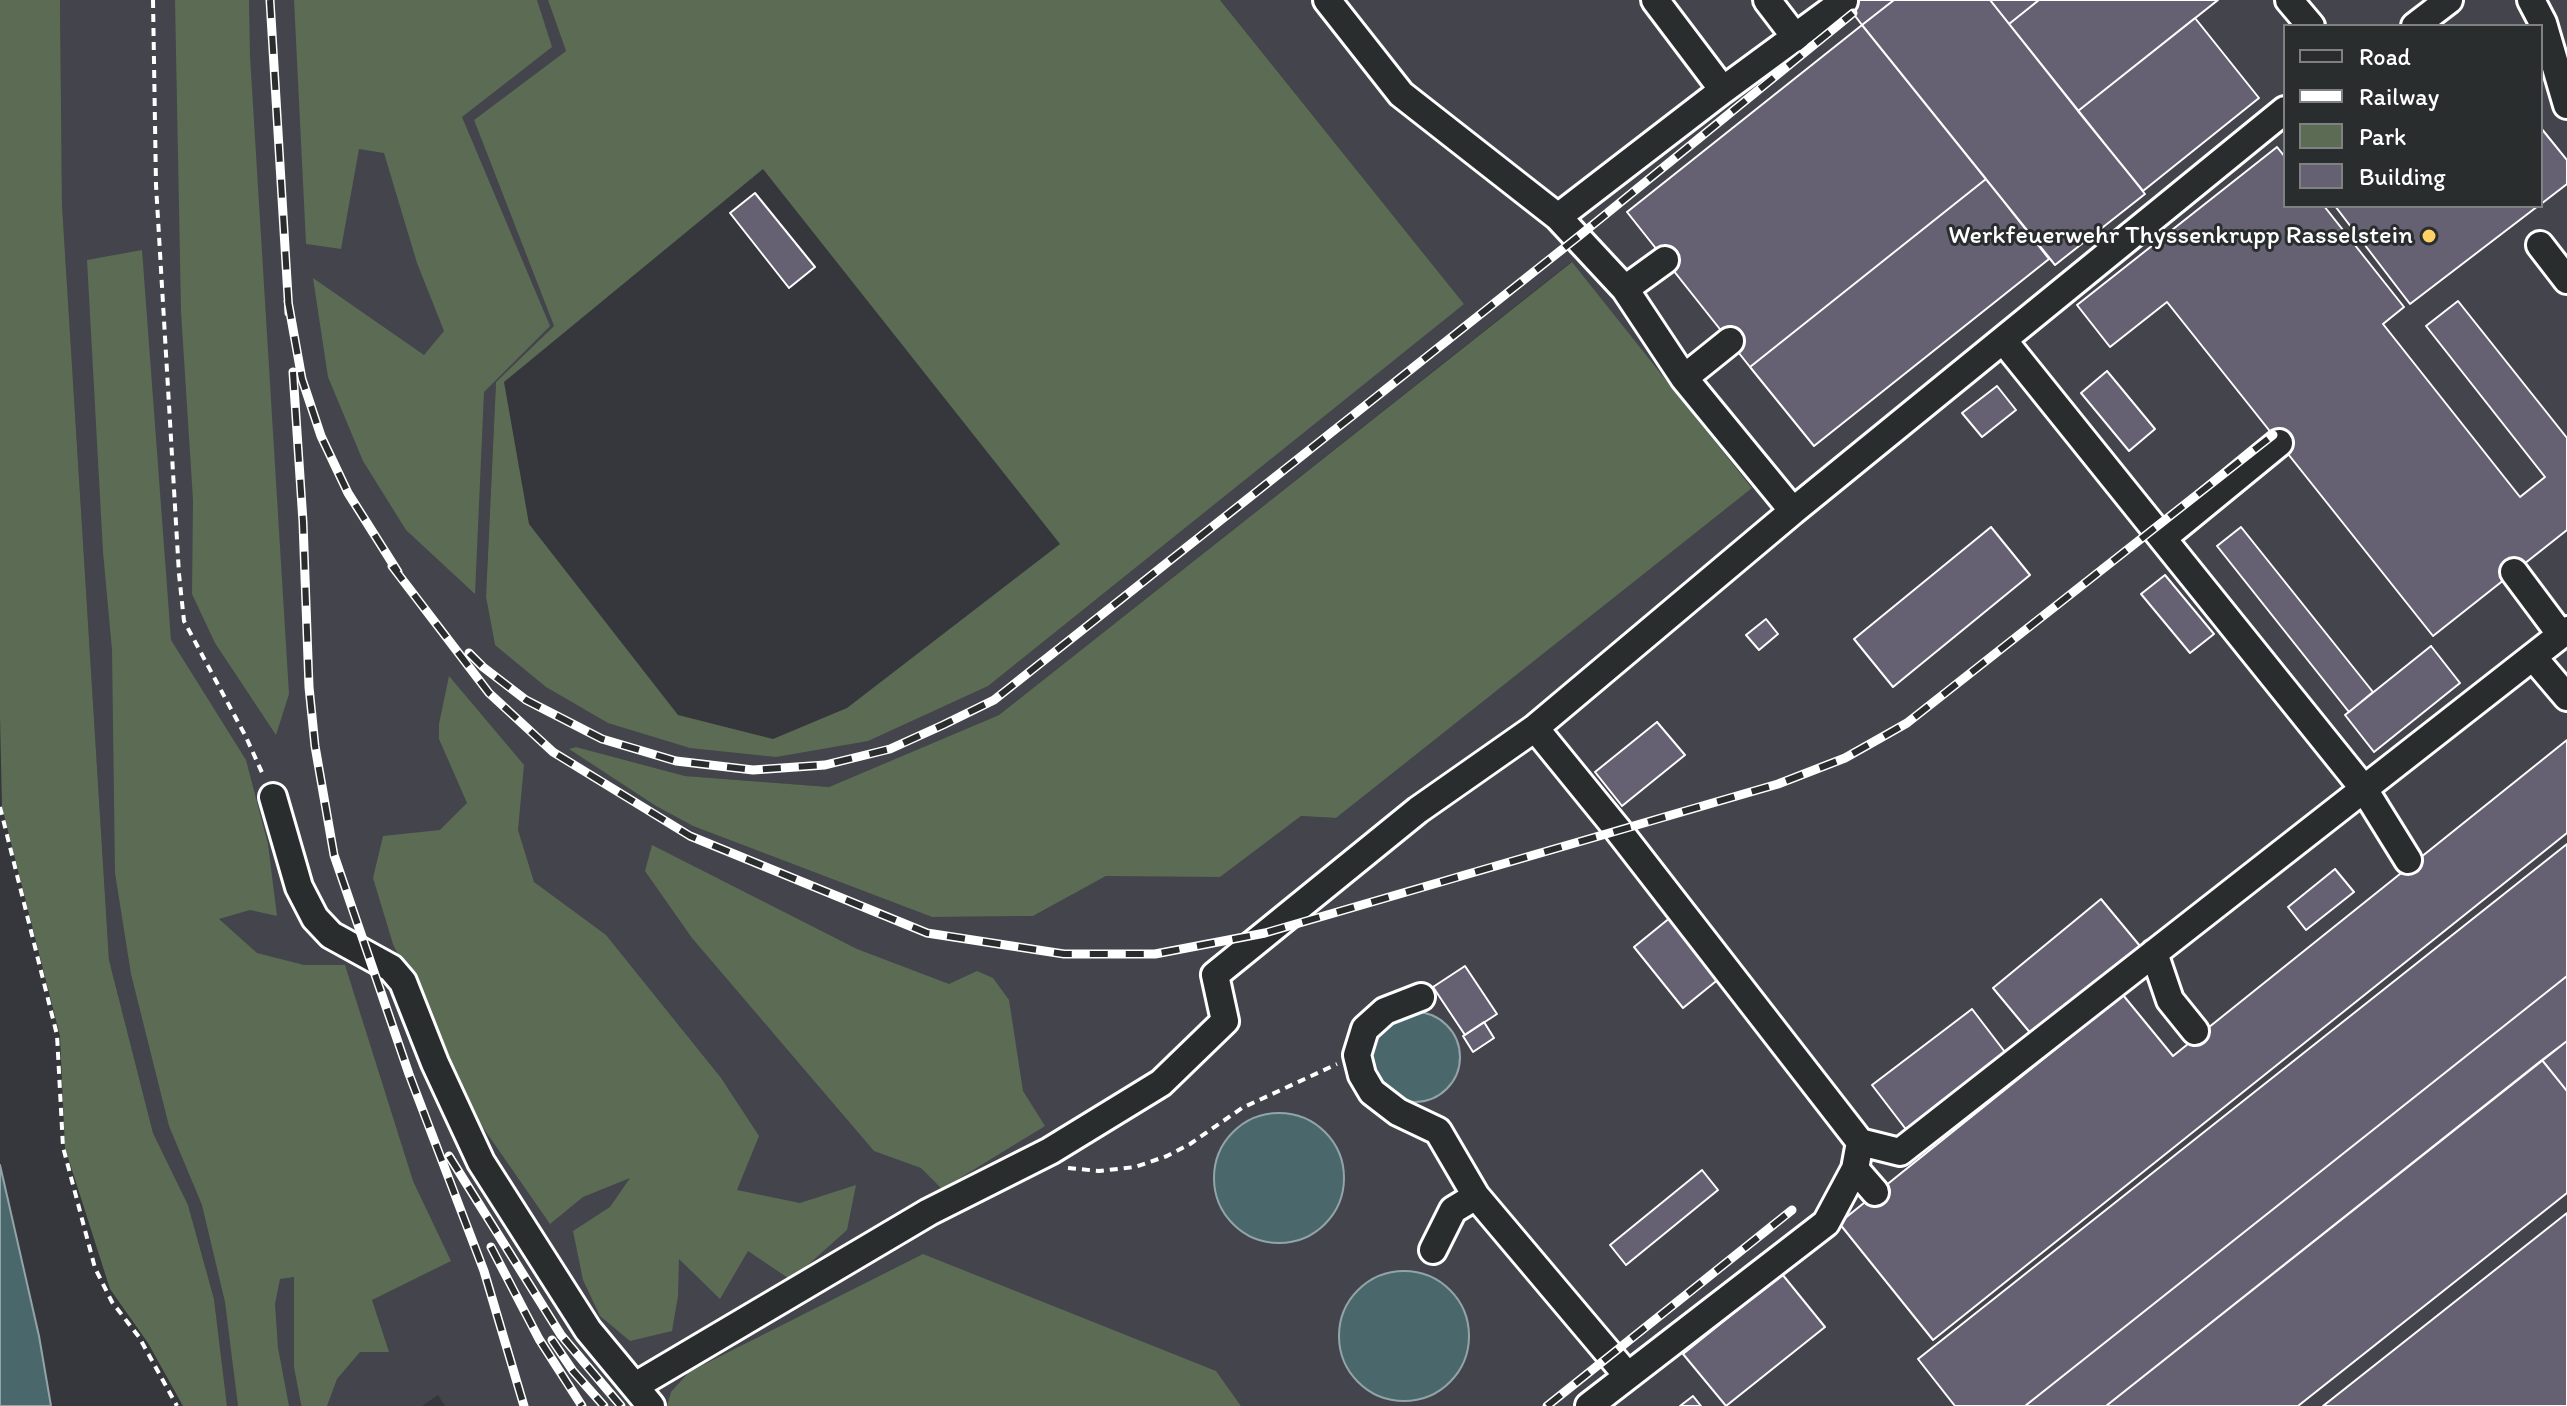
<!DOCTYPE html>
<html>
<head>
<meta charset="utf-8">
<style>
  body { margin:0 }
  #map { position:relative; width:2567px; height:1406px; overflow:hidden; background:#36373c; font-family:Itim,sans-serif }
  canvas { display:block }
  .legend { position:absolute; left:2283px; top:24px; width:260px; height:184px; box-sizing:border-box; background:#2a2d2e; border:2px solid #7f8182; margin:0; padding:10px 14px; list-style:none; font-size:24px; color:#fff }
  .legend li { display:flex; align-items:center; gap:16px; height:40px }
  .legend b { width:40px; border:2px solid #7f8182 }
</style>
</head>
<body>
<div id="map">
<canvas width="2567" height="1406"></canvas>
<ul class="legend">
<li><b style="height:10px;background:#2a2d2e"></b>Road</li>
<li><b style="height:10px;background:#fff"></b>Railway</li>
<li><b style="height:22px;background:#5b6b54"></b>Park</li>
<li><b style="height:22px;background:#656173"></b>Building</li>
</ul>
</div>
<script>
const c = document.querySelector('canvas').getContext('2d');
c.lineJoin = 'round';
function fillPath(path, color) { c.fillStyle = color; c.fill(path, 'evenodd'); }
const shape = rows => new Path2D(rows.map(r => 'M' + r).join(''));
function stroke(path, color, width, dash) { c.strokeStyle = color; c.lineWidth = width; c.lineCap = dash ? 'butt' : 'round'; c.setLineDash(dash || []); c.stroke(path); }
function label(font, color, halo, rows, align = 'center') {
  c.font = font + ' Itim,sans-serif'; c.lineWidth = 6; c.setLineDash([]); c.textBaseline = 'middle'; c.strokeStyle = halo; c.fillStyle = color; for (const [text, x, y, turn = 0] of rows) {
    c.save(); c.translate(x, y); c.rotate((+turn || 0) * Math.PI / 180); c.textAlign = isNaN(turn) ? turn : align; if (halo) c.strokeText(text, 0, 0); c.fillText(text, 0, 0); c.restore();
  }
}
const built = shape([
  [60,0,548,0,566,51,474,120,554,326,496,382,486,597,495,645,776,757,1464,304,1220,0,2567,0,2567,1406,1241,1406,1215,1371,671,1392,668,1406,445,1406,438,1395,422,1406,227,1406,214,1299,188,1205,153,1133,109,960,62,205],
  [2285,26,2541,26,2541,206,2285,206],
  [1571,262,1752,487,1336,818,1301,816,1220,876,1106,876,1033,916,932,917,693,826,656,806,570,749,576,747,685,776,829,787,999,715],
  [1458,1373,1440,1390,1420,1399,1398,1401]
]);
const green = shape([
  [0,0,60,0,62,205,109,960,153,1133,188,1205,214,1299,227,1406,183,1406,148,1343,110,1289,65,1148,60,1036,2,807,0,717],
  [175,0,249,0,250,56,289,694,276,735,215,643,192,594,193,500,181,312],
  [294,0,537,0,552,47,462,117,550,326,484,392,475,594,406,530,363,461,328,377,313,278,424,355,444,331,417,263,384,153,359,149,341,249,306,244],
  [548,0,1220,0,1464,304,988,686,868,741,776,757,690,748,608,723,546,687,495,645,486,597,496,382,554,326,474,120,566,51],
  [763,169,1060,544,847,708,773,739,678,715,529,524,504,382],
  [142,250,171,640,246,760,268,844,277,916,250,910,219,919,257,953,304,965,345,965,413,1181,451,1261,372,1300,389,1352,360,1352,337,1379,327,1406,302,1406,301,1404,294,1367,294,1277,280,1279,275,1304,278,1348,289,1406,238,1406,225,1302,202,1205,169,1126,131,974,115,873,112,650,103,552,87,260],
  [1572,262,1752,488,1336,818,1301,816,1220,877,1106,876,1033,916,932,917,693,826,656,806,569,749,576,747,685,776,829,787,999,715],
  [449,676,524,765,518,830,534,882,606,935,721,1078,759,1136,737,1190,800,1203,856,1185,847,1230,791,1280,748,1251,720,1299,679,1259,678,1296,672,1331,630,1341,600,1316,583,1280,573,1231,610,1207,630,1178,583,1197,550,1224,468,1106,393,944,373,878,383,836,440,830,467,803,439,739,439,724],
  [652,845,857,949,949,984,977,971,993,978,1009,1000,1023,1091,1045,1126,942,1189,921,1168,874,1151,692,938,645,871],
  [923,1254,1216,1371,1241,1406,667,1406,671,1392,689,1372]
]);
const water = shape([
  '1370 1057a45 45 0 1 1 90 0a45 45 0 1 1-90 0Z',
  '1214 1178a65 65 0 1 1 130 0a65 65 0 1 1-130 0Z',
  [0,1165,39,1336,51,1406,0,1406,0,1165],
  '1339 1336a65 65 0 1 1 130 0a65 65 0 1 1-130 0Z'
]);
const building = shape([
  [1843,0,1894,0,1862,25,1843,0],
  [1894,0,1990,0,2145,194,2055,265,1862,25,1894,0],
  [1990,0,2039,0,2009,24,1990,0],
  [2039,0,2218,0,2078,111,2009,24,2039,0],
  [2195,18,2259,98,2143,191,2078,111,2195,18],
  [1862,25,1986,179,1750,367,1627,212,1862,25],
  [2541,128,2567,160,2567,184,2541,204,2541,128],
  [2277,147,2285,157,2285,206,2324,206,2404,307,2383,324,2520,497,2545,477,2426,326,2458,301,2567,438,2567,530,2433,636,2167,302,2110,347,2077,305,2277,147],
  [1986,179,2049,259,1814,446,1750,367,1986,179],
  [755,193,815,267,789,288,730,213,755,193],
  [2335,206,2538,206,2410,304,2335,206],
  [2107,371,2155,429,2129,451,2081,393,2107,371],
  [1997,386,2016,410,1982,437,1962,413,1997,386],
  [1991,527,2030,575,1893,687,1854,639,1991,527],
  [2241,527,2373,692,2349,712,2217,546,2241,527],
  [2165,575,2214,634,2190,653,2141,594,2165,575],
  [1766,619,1778,634,1759,650,1746,635,1766,619],
  [2431,646,2460,683,2374,752,2345,715,2431,646],
  [1657,722,1685,755,1622,806,1595,772,1657,722],
  [2567,740,2567,833,1933,1340,1839,1223,2123,995,2173,1056,2567,740],
  [2567,844,2567,976,2025,1406,1955,1406,1918,1359,2567,844],
  [2335,869,2354,892,2306,930,2288,907,2335,869],
  [2101,899,2140,946,2032,1035,1993,988,2101,899],
  [1671,917,1720,978,1683,1008,1634,947,1671,917],
  [1465,966,1497,1014,1465,1035,1433,987,1465,966],
  [2567,976,2567,1041,2106,1406,2025,1406,2567,976],
  [1972,1009,2008,1056,1908,1132,1872,1085,1972,1009],
  [1484,1022,1494,1038,1473,1052,1463,1036,1484,1022],
  [2567,1041,2567,1091,2542,1060,2567,1041],
  [2542,1060,2567,1091,2567,1193,2298,1406,2106,1406,2542,1060],
  [1702,1170,1718,1190,1626,1265,1610,1245,1702,1170],
  [2567,1213,2567,1406,2323,1406,2567,1213],
  [1782,1274,1825,1327,1726,1406,1683,1354,1782,1274],
  [1693,1396,1701,1406,1680,1406,1693,1396]
]);
const path = shape([
  [153,0,156,185,179,574,184,621,246,737,264,777],
  [0,807,57,1035,63,1147,95,1268,112,1302,139,1337,177,1406],
  [1068,1168,1099,1171,1135,1167,1167,1156,1190,1144,1242,1108,1337,1064]
]);
const minor = shape([
  [1327,0,1401,94,1558,217],
  [1655,0,1723,90,1844,1],
  [1767,0,1796,38],
  [2289,0,2311,26],
  [2531,0,2543,23,2567,105],
  [2415,26,2449,0],
  [1723,90,1558,217,1625,289,1684,378,1793,511,2285,110],
  [2540,245,2567,280],
  [1625,289,1665,260],
  [2003,340,2364,789,2408,860],
  [1684,378,1730,341],
  [1793,511,1535,728,1618,830,1860,1142,1900,1152,2567,630],
  [2163,538,2279,443],
  [2514,572,2561,635],
  [2533,657,2567,697],
  [273,797,299,887,315,918,331,935,391,968,403,982,435,1063,481,1162,588,1330,651,1406],
  [2154,953,2170,1000,2195,1031],
  [1421,997,1385,1011,1365,1029,1357,1055,1362,1075,1372,1092,1398,1112,1438,1131,1476,1196,1627,1375],
  [1855,1169,1875,1192],
  [1433,1250,1453,1210,1476,1196],
  [635,1386,929,1212,1050,1151,1161,1083,1225,1021,1215,975,1418,810,1535,728],
  [1589,1406,1826,1223,1855,1169,1860,1142]
]);
const rail = shape([
  [270,0,289,313],
  [288,301,302,379,321,436,348,493,398,572],
  [293,372,303,522,309,687,315,746,334,855,409,1074,484,1271,524,1406],
  [392,566,489,693,553,752,690,836,927,933,1064,954,1155,954,1265,933,1778,784,1845,758,1907,723,2273,435],
  [469,653,483,667,526,700,602,739,676,761,753,770,825,765,890,749,943,725,994,700,1579,236,1853,13],
  [449,1156,561,1335,621,1406],
  [491,1247,539,1339,582,1406],
  [552,1340,573,1371,604,1406],
  [1547,1406,1792,1210]
]);
const markers = [
  [2429,236,8,"#ffd166"]
];
const poiNames = [
  ["Werkfeuerwehr Thyssenkrupp Rasselstein",2413,236]
];
fillPath(built, '#44444c');
fillPath(green, '#5b6b54');
fillPath(water, '#4a686c');
stroke(water, '#92a4a7', 2);
fillPath(building, '#656173');
stroke(building, '#fff', 2);
stroke(minor, '#fff', 32);
stroke(path, '#fff', 4, [8, 6]);
stroke(minor, '#2a2d2e', 26);
stroke(rail, '#fff', 9);
stroke(rail, '#2a2d2e', 6, [18]);
for (const [x, y, r, color] of markers) { const dot = new Path2D(); dot.arc(x, y, r, 0, 2 * Math.PI); c.fillStyle = color; c.fill(dot); stroke(dot, '#2a2d2e', 3); }
label('26px', '#fff', '#2a2d2e', poiNames, 'right');
</script>
</body>
</html>
